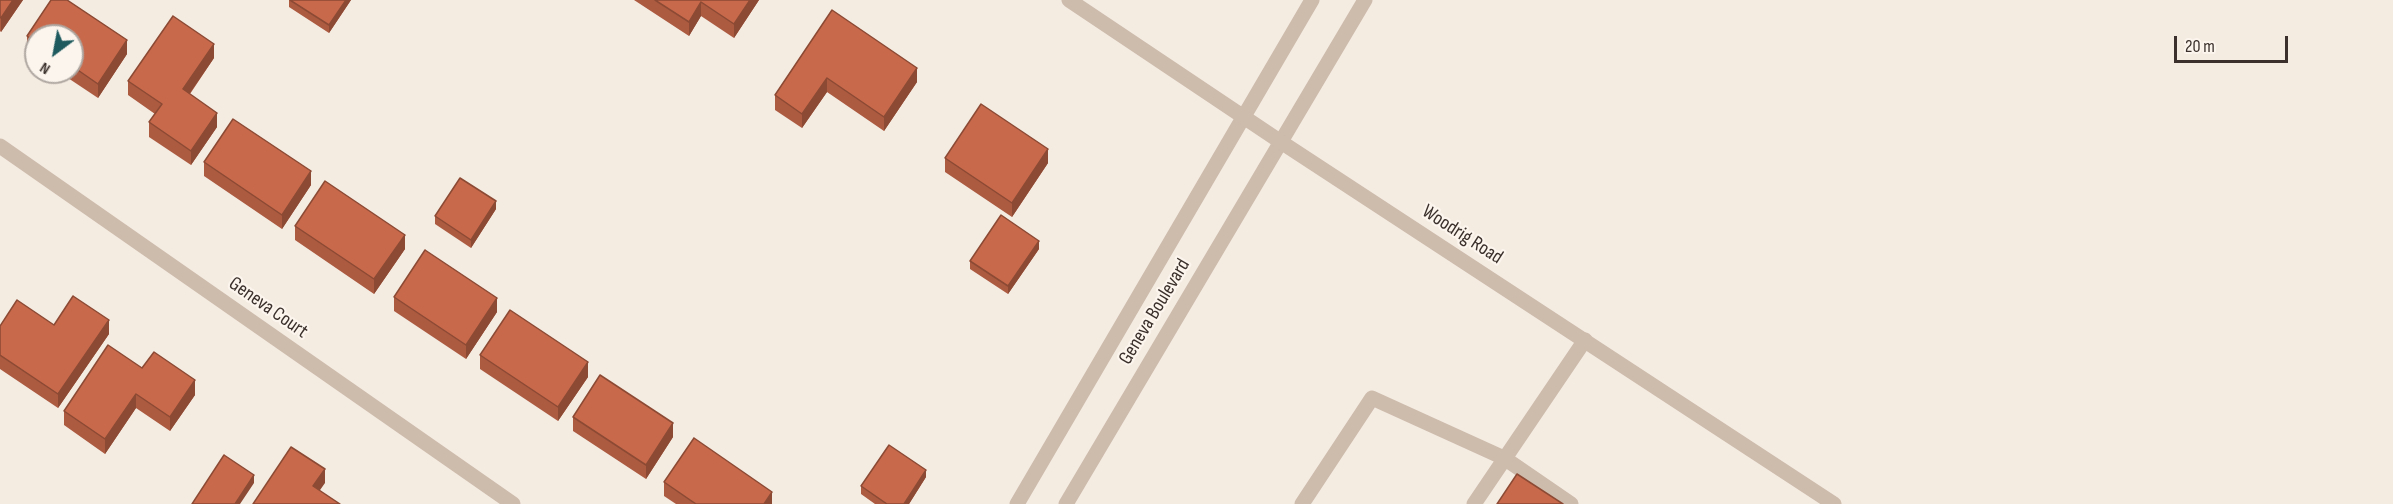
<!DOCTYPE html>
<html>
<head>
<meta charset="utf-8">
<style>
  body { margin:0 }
  #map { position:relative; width:2393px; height:504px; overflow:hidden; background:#f4ebe1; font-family:"Sofia Sans Condensed",sans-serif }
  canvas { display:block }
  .north { position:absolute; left:24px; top:24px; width:60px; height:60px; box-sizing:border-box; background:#fbf5ee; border:2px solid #aea6a0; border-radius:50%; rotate:212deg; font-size:16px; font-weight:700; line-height:24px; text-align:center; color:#3b302b }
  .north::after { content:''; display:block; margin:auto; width:21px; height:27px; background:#1f5a5e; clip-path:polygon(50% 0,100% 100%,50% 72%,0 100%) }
  .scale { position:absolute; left:2174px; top:36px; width:114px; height:27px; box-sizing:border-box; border:3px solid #3b302b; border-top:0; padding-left:8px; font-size:18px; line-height:21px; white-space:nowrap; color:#3b302b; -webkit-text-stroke:4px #fbf5ee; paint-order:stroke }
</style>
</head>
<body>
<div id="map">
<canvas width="2393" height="504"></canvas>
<div class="north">N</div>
<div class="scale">20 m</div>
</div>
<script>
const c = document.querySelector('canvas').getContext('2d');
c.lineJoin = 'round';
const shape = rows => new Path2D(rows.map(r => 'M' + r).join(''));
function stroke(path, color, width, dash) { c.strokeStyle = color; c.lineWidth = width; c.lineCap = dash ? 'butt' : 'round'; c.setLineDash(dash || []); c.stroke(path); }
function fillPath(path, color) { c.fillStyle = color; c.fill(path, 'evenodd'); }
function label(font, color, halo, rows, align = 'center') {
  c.font = font + ' "Sofia Sans Condensed",sans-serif'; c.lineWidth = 4.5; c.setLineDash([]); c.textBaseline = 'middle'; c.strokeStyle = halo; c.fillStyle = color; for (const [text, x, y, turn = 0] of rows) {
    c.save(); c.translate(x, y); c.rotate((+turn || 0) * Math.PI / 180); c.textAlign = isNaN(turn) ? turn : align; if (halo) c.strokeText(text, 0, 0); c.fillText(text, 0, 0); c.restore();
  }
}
const service = shape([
  [1302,504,1372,398,1504,458,1571,504],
  [1474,504,1585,340]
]);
const minor = shape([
  [0,146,513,504],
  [1017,504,1312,0],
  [1066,504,1365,0]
]);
const tertiary = shape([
  [1069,0,1281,142,1834,504]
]);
const wall = shape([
  [0,0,23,0,1,32,0,31],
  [51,0,67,0,127,40,127,54,98,98,59,72,72,72,72,36,36,36,36,57,27,50,27,36],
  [289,0,351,0,329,33,289,7],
  [634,0,759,0,734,38,701,16,689,36],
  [832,10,917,82,884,131,827,92,802,128,775,110,775,95],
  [214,58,190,94,217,127,191,165,149,137,149,122,155,114,128,95,128,81],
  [945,158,1048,163,1012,217,945,172],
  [204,162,311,185,282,229,204,176],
  [496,209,471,248,435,224,435,216],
  [295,226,405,249,374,294,295,240],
  [1039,249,1008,294,970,269,970,261],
  [394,297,497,312,466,359,394,311],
  [54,325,109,334,58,408,0,369,0,326],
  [480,355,588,377,558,421,480,369],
  [142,368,195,395,170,431,136,408,105,454,64,425,64,411],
  [573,417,673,437,646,479,573,431],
  [926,477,909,504,875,504,861,494,861,486],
  [664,482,772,504,676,504,664,496]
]);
const shadedWall = shape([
  [13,0,23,0,1,32,1,18],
  [346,0,351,0,329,33,329,25],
  [750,0,759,0,734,38,734,24],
  [701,2,701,16,689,36,689,22],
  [127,40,127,54,98,98,98,84],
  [214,44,214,58,183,103,183,89],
  [917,68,917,82,884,131,884,117],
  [827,78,827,92,802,128,802,114],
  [217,113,217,127,191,165,191,151],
  [1048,149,1048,163,1012,217,1012,203],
  [311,171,311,185,282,229,282,215],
  [496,201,496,209,471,248,471,240],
  [405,235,405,249,374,294,374,279],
  [1039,241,1039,249,1008,294,1008,286],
  [497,298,497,312,466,359,466,345],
  [109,320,109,334,58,408,58,394],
  [588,362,588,377,558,421,558,407],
  [195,380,195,395,170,431,170,417],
  [136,394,136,408,105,454,105,439],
  [673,423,673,437,646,479,646,465],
  [325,469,325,483,313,500,313,486],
  [926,470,926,477,909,504,904,504],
  [254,475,254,483,240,504,235,504],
  [772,492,772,504,764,504]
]);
const building = shape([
  [0,0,13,0,1,18,0,17,0,0],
  [51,0,67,0,127,40,98,84,72,66,72,36,36,36,36,42,27,36,51,0],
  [290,0,346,0,329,25,290,0],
  [655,0,750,0,734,24,701,2,689,22,655,0],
  [832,10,917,68,884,117,827,78,802,114,775,95,832,10],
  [173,16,214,44,183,89,217,113,191,151,149,122,162,104,128,81,173,16],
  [981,104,1048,149,1012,203,945,158,981,104],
  [233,119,311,171,282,215,204,162,233,119],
  [460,178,496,201,471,240,435,216,460,178],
  [325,181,405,235,374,279,295,226,325,181],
  [1001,215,1039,241,1008,286,970,261,1001,215],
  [425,250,497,298,466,345,394,297,425,250],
  [73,296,109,320,58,394,0,355,0,326,17,300,54,325,73,296],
  [510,310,588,362,558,407,480,355,510,310],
  [108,345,142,368,154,352,195,380,170,417,136,394,105,439,64,411,108,345],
  [600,375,673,423,646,465,573,417,600,375],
  [694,438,772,492,764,504,696,504,664,482,694,438],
  [889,445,926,470,904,504,887,504,861,486,889,445],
  [291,447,325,469,313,486,340,504,253,504,291,447],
  [224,455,254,475,235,504,192,504,224,455],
  [1517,474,1563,504,1497,504,1517,474]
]);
const streetNames = [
  ["Woodrig Road",1462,235,33],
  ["Geneva Court",268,308,35],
  ["Geneva Boulevard",1155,312,-59]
];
stroke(service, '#cdbbac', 15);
stroke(minor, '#cdbbac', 15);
stroke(tertiary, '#cdbbac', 15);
fillPath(wall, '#ac5a40');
fillPath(shadedWall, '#8c4a34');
fillPath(building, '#c8694b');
stroke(building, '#8c4a34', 1.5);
label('20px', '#3b302b', '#fbf5ee', streetNames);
</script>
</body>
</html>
